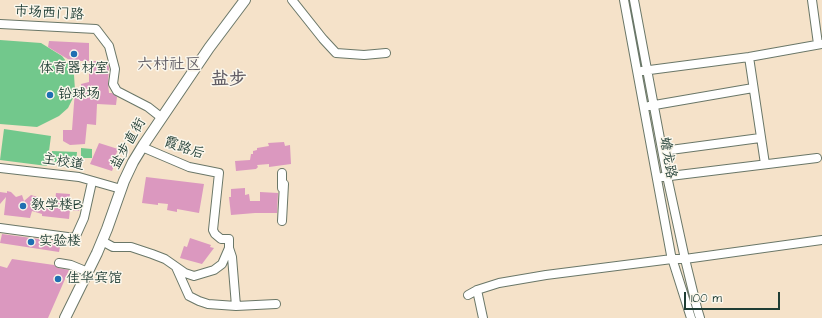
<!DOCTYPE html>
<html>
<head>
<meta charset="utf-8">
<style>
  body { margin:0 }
  #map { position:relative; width:822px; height:318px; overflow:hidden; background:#f5e2c9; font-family:"Architects Daughter",sans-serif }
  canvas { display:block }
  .scale { position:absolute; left:684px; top:292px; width:96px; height:18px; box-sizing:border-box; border:2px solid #1f3d34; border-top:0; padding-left:5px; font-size:12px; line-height:14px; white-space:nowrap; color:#1f3d34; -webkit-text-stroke:3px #fbf7ec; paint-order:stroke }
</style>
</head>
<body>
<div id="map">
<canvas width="822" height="318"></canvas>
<div class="scale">100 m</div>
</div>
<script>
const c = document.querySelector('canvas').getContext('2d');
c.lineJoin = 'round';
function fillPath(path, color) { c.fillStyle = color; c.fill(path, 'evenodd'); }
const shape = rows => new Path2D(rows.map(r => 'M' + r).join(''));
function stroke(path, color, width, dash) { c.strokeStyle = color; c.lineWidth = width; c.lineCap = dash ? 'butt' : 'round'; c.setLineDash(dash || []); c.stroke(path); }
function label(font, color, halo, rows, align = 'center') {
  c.font = font + ' "Architects Daughter","LXGW WenKai TC",sans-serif'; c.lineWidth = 3; c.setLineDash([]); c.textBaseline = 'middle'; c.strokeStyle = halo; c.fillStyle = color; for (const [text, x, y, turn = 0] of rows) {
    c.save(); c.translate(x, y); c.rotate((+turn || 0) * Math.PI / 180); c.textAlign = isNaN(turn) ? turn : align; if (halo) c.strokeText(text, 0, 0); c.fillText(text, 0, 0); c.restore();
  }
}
const green = shape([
  [0,40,41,43,62,56,69,65,74,75,75,90,73,98,68,108,59,116,37,127,0,124],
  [4,129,51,136,47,166,0,160],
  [81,148,92,149,92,158,81,158],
  [52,151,77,152,76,164,52,162]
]);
const building = shape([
  [49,41,89,43,89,61,71,61,48,47],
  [89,61,107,61,109,68,108,83,109,93,112,93,117,97,116,105,97,104,96,125,87,124,85,144,70,145,63,141,63,130,72,130,75,90,82,91,81,84,89,82],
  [284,142,285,146,290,145,291,164,269,167,269,164,257,165,258,167,256,169,236,171,235,161,250,160,251,154,253,154,253,151,257,150,257,148,269,146,268,143],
  [99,143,118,149,112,165,114,166,112,171,90,164],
  [146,177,204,184,199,213,177,209,177,212,167,210,168,204,158,203,158,205,142,203],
  [245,188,245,195,249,194,250,201,260,201,260,192,278,193,277,213,255,213,231,215,229,197,231,197,231,189],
  [7,191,11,192,16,197,22,195,24,201,31,195,41,198,40,207,54,209,56,193,70,194,69,202,80,203,79,211,70,210,69,219,42,216,42,214,32,211,30,218,4,215,6,197,0,204,0,192,7,193],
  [2,234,61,242,59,252,0,243],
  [190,238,211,245,210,247,214,248,202,264,180,258,184,246,187,247],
  [12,259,54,265,58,268,69,270,48,318,0,318,0,266,7,268]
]);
const minor = shape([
  [292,0,323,39,336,53,364,55,386,53],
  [624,0,671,255,691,318],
  [634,0,667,176,685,259,697,308,700,318],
  [812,0,818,44],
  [0,24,96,29,109,46,115,69,113,84,117,91,148,107,162,118],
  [749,57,765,164],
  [642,71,749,57,822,44],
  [649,106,753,88],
  [663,151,760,138],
  [0,168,79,177,121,189],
  [662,177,817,158],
  [282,188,282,173],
  [282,221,284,184],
  [0,228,75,238,84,218,92,182],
  [102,241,113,247,131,247,152,254,165,259,185,273,194,276,214,270,222,264,229,248,229,239,221,239,215,234,213,230,219,173,189,167,142,147],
  [229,248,232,257,236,306],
  [59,263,71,265,88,272],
  [176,267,189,296,199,301,208,304,236,306,276,304],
  [477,290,483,318],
  [468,295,477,290,499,283,546,275,672,259,685,259,822,240]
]);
const major = shape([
  [65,318,97,253,107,229,124,181,133,162,144,144,209,48,245,0]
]);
const markers = [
  [74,54,4,"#1f6fb2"],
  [50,95,4,"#1f6fb2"],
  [23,206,4,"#1f6fb2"],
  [31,242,4,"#1f6fb2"],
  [58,279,4,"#1f6fb2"]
];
const streetNames = [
  ["市场西门路",49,14,3],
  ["盐步直街",129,144,-60],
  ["霞路后",184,149,19],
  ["蟾龙路",667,158,80],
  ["主校道",63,163,9]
];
const poiNames = [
  ["体育器材室",74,69,"center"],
  ["铅球场",58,95],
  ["教学楼B",31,206],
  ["实验楼",39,242],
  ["佳华宾馆",66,279]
];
const quarterNames = [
  ["六村社区",169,66]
];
const districtNames = [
  ["盐步",229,80]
];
fillPath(green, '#72c88c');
fillPath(building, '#db98bf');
stroke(minor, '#6a7768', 10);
stroke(major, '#6a7768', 12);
stroke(minor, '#fff', 8);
stroke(major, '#fff', 10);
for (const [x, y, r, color] of markers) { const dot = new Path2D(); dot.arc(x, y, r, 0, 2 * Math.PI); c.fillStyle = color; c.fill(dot); stroke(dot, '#fbf7ec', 1.5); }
label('14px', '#1f3d34', '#fbf7ec', streetNames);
label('14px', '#1f3d34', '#fbf7ec', poiNames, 'left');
label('16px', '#615d65', '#fbf7ec', quarterNames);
label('bold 18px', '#615d65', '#fbf7ec', districtNames);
</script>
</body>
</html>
